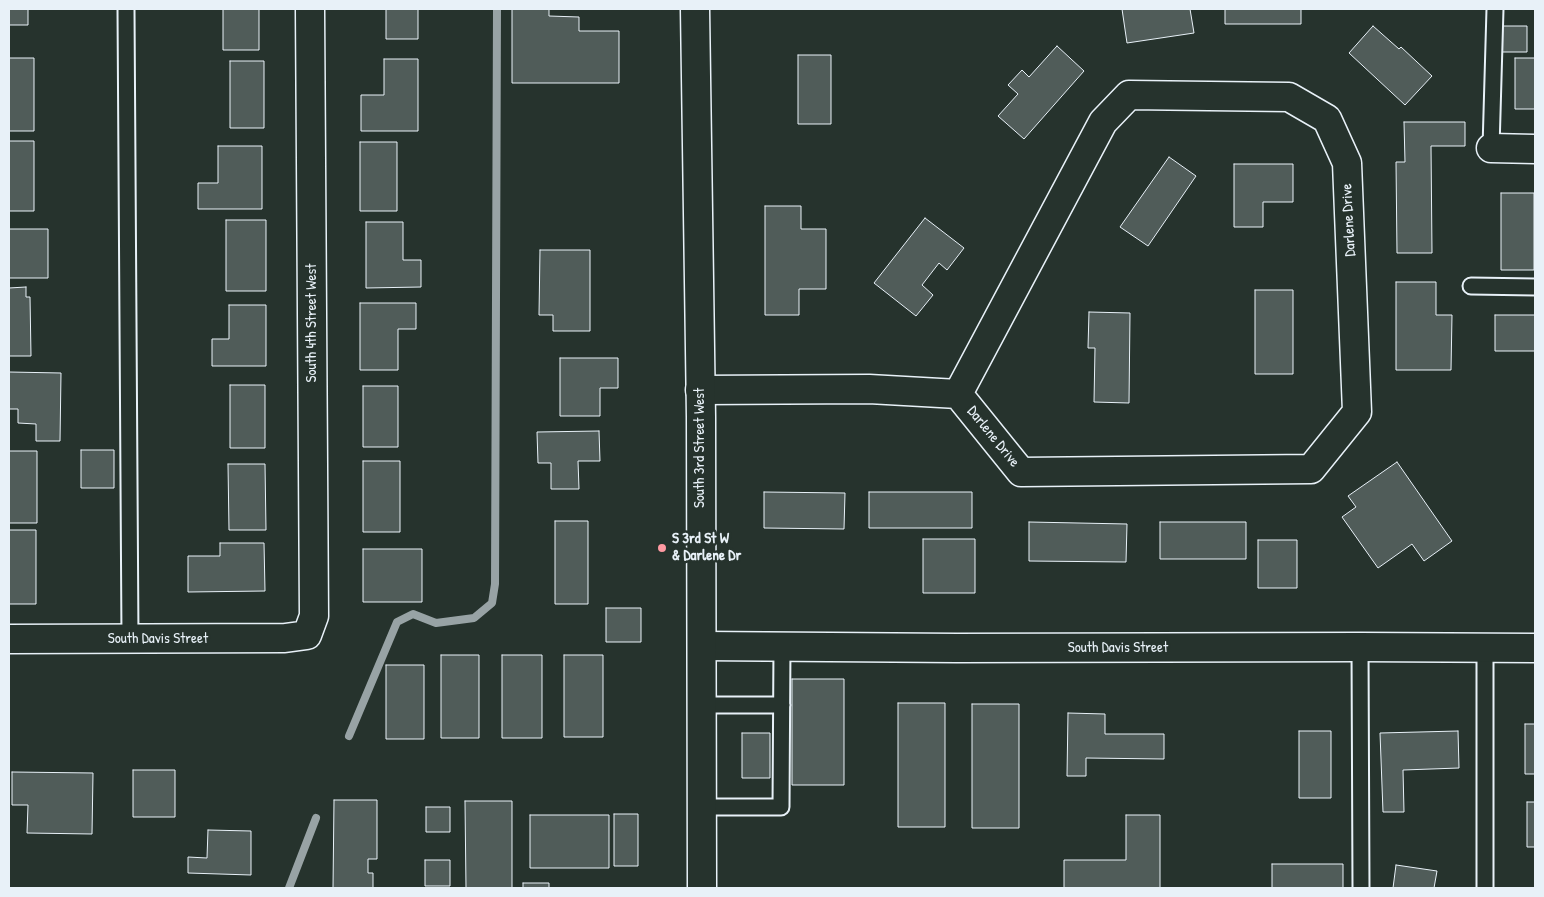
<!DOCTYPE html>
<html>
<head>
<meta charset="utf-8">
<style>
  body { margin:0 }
  #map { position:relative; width:1544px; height:897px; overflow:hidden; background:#26332d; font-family:"Patrick Hand",sans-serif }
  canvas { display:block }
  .frame { position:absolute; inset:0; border:10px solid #e8f1f8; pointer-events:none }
</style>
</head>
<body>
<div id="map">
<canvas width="1544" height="897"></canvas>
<div class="frame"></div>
</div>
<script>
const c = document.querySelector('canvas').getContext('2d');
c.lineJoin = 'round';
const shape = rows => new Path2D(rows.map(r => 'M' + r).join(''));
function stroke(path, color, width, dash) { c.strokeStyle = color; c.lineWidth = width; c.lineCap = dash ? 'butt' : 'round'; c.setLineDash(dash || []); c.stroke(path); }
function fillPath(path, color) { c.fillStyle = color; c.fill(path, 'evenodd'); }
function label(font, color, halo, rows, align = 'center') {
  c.font = font + ' "Patrick Hand",sans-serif'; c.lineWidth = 5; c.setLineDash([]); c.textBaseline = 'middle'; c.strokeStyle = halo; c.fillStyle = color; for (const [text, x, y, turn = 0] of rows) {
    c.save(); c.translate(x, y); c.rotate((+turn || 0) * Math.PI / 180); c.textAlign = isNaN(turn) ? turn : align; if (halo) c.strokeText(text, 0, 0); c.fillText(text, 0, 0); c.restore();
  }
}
const stream = shape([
  [349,736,397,622,413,614,436,623,474,618,492,603,495,584,497,9],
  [289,888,316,818]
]);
const building = shape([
  [9,9,28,9,28,25,9,25,9,9],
  [223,9,259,9,259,50,223,50,223,9],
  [386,9,418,9,418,39,386,39,386,9],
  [512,9,549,9,549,16,579,17,579,31,619,31,619,83,512,83,512,9],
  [1122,9,1190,9,1194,33,1127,43,1122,9],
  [1225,9,1301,9,1301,24,1225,24,1225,9],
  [1373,26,1399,49,1401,47,1432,76,1405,105,1349,53,1373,26],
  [1502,26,1527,26,1527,52,1502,52,1502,26],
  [1057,46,1084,71,1024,139,998,116,1018,94,1008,85,1022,70,1029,77,1057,46],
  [798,55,831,55,831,124,798,124,798,55],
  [9,58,34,58,34,131,9,131,9,58],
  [1515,58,1535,58,1535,109,1515,109,1515,58],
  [384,59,418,59,418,131,361,131,361,95,384,95,384,59],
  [230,61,264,61,264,128,230,128,230,61],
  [1404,122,1465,122,1465,146,1431,146,1432,253,1397,253,1396,162,1405,162,1404,122],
  [9,141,34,141,34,211,9,211,9,141],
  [360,142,397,142,397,211,360,211,360,142],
  [218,146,262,146,262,209,198,209,198,183,218,183,218,146],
  [1169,157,1196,176,1148,246,1120,227,1169,157],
  [1234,164,1293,164,1293,202,1263,202,1263,227,1234,227,1234,164],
  [1501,193,1534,193,1534,270,1501,270,1501,193],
  [765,206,801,206,801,229,826,229,826,289,799,289,799,315,765,315,765,206],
  [925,218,964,248,947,270,939,263,922,285,933,295,916,316,874,283,925,218],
  [226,220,266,220,266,291,226,291,226,220],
  [366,222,403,222,403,260,421,260,421,287,366,288,366,222],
  [9,229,48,229,48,278,9,278,9,229],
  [540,250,590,250,590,331,553,331,553,315,539,315,540,250],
  [1396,282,1436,282,1436,315,1452,315,1451,370,1396,370,1396,282],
  [26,287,26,297,30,297,31,356,9,356,9,288,26,287],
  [1255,290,1293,290,1293,374,1255,374,1255,290],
  [360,303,416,303,416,329,398,329,398,370,360,370,360,303],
  [229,305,266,305,266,366,212,366,212,339,229,339,229,305],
  [1089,312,1130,313,1129,403,1094,402,1095,348,1088,348,1089,312],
  [1495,315,1535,315,1535,351,1495,351,1495,315],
  [560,358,618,358,618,388,600,388,600,416,560,416,560,358],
  [9,372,61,373,60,441,36,441,36,424,18,423,18,409,9,409,9,372],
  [230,385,265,385,265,448,230,448,230,385],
  [363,386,398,386,398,447,363,447,363,386],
  [599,431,600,461,578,461,579,489,551,489,551,463,538,463,537,432,599,431],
  [81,450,114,450,114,488,81,488,81,450],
  [9,451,37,451,37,523,9,523,9,451],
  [363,461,400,461,400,532,363,532,363,461],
  [1397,462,1452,541,1424,561,1412,544,1378,568,1342,517,1356,507,1348,496,1397,462],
  [228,464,265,464,266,530,229,530,228,464],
  [764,492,845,493,844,529,764,528,764,492],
  [869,492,972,492,972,528,869,528,869,492],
  [555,521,588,521,588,604,555,604,555,521],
  [1029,522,1127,524,1126,562,1029,561,1029,522],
  [1160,522,1246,522,1246,559,1160,559,1160,522],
  [9,530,36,530,36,604,9,604,9,530],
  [923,539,975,539,975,593,923,593,923,539],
  [1258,540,1297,540,1297,588,1258,588,1258,540],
  [220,543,264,543,265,591,188,592,188,556,220,556,220,543],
  [363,549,422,549,422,602,363,602,363,549],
  [606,608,641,608,641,642,606,642,606,608],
  [441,655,479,655,479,738,441,738,441,655],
  [502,655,542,655,542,738,502,738,502,655],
  [564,655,603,655,603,737,564,737,564,655],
  [386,665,424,665,424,739,386,739,386,665],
  [792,679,844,679,844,785,792,785,792,679],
  [898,703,945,703,945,827,898,827,898,703],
  [972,704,1019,704,1019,828,972,828,972,704],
  [1068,713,1105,714,1105,734,1164,734,1164,759,1086,758,1086,776,1067,776,1068,713],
  [1525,724,1535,724,1535,774,1525,774,1525,724],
  [1299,731,1331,731,1331,798,1299,798,1299,731],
  [1458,731,1459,768,1403,770,1404,812,1383,812,1380,733,1458,731],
  [742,733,770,733,770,778,742,778,742,733],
  [133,770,175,770,175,817,133,817,133,770],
  [12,772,93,773,92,834,27,833,28,805,12,805,12,772],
  [334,800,377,800,377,859,368,859,368,873,373,873,373,888,333,888,334,800],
  [465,801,512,801,512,888,466,888,465,801],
  [1527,802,1535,802,1535,847,1527,847,1527,802],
  [426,807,450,807,450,832,426,832,426,807],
  [614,814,638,814,638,866,614,866,614,814],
  [530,815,609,815,609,868,530,868,530,815],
  [1126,815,1160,815,1160,888,1064,888,1064,860,1126,860,1126,815],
  [208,830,251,831,251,875,188,873,188,857,207,858,208,830],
  [425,860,450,860,450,886,425,886,425,860],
  [1272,864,1343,864,1343,888,1272,888,1272,864],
  [1396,865,1437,871,1434,888,1393,888,1396,865],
  [523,883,549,883,549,888,523,888,523,883]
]);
const lane = shape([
  [126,9,130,639],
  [1491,148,1495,9],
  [1471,286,1535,287],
  [1360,647,1361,888],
  [1485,648,1485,888],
  [702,705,782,705],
  [702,807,781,807,782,646]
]);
const street = shape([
  [1129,95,1289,97,1327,119,1347,163,1357,412,1311,469,1021,472,958,394,1103,122,1129,95],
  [1491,148,1535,149],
  [700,390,869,389,958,394],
  [9,639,285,638,307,635,314,616,310,9],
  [702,646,957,648,1360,647,1535,648]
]);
const secondary = shape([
  [695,9,701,417,702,888]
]);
const markers = [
  [662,548,5,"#ff9aa2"]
];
const streetNames = [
  ["Darlene Drive",1349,220,-93],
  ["South 4th Street West",312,323,-90],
  ["Darlene Drive",993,437,51],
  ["South 3rd Street West",700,448,-90],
  ["South Davis Street",158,639],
  ["South Davis Street",1118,648]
];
const poiNames = [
  ["S 3rd St W",672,539],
  ["& Darlene Dr",672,556]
];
stroke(stream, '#98a3a5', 8);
fillPath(building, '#505c59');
stroke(building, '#e8f1f8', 1);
stroke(lane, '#e8f1f8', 19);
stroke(street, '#e8f1f8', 31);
stroke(secondary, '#e8f1f8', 31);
stroke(lane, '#26332d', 15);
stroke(street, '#26332d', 28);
stroke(secondary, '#26332d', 28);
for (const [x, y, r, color] of markers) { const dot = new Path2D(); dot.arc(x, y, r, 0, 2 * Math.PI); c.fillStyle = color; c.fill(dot); stroke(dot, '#26332d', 2); }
label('15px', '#e8f1f8', '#26332d', streetNames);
label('bold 15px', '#e8f1f8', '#26332d', poiNames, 'left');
</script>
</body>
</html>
